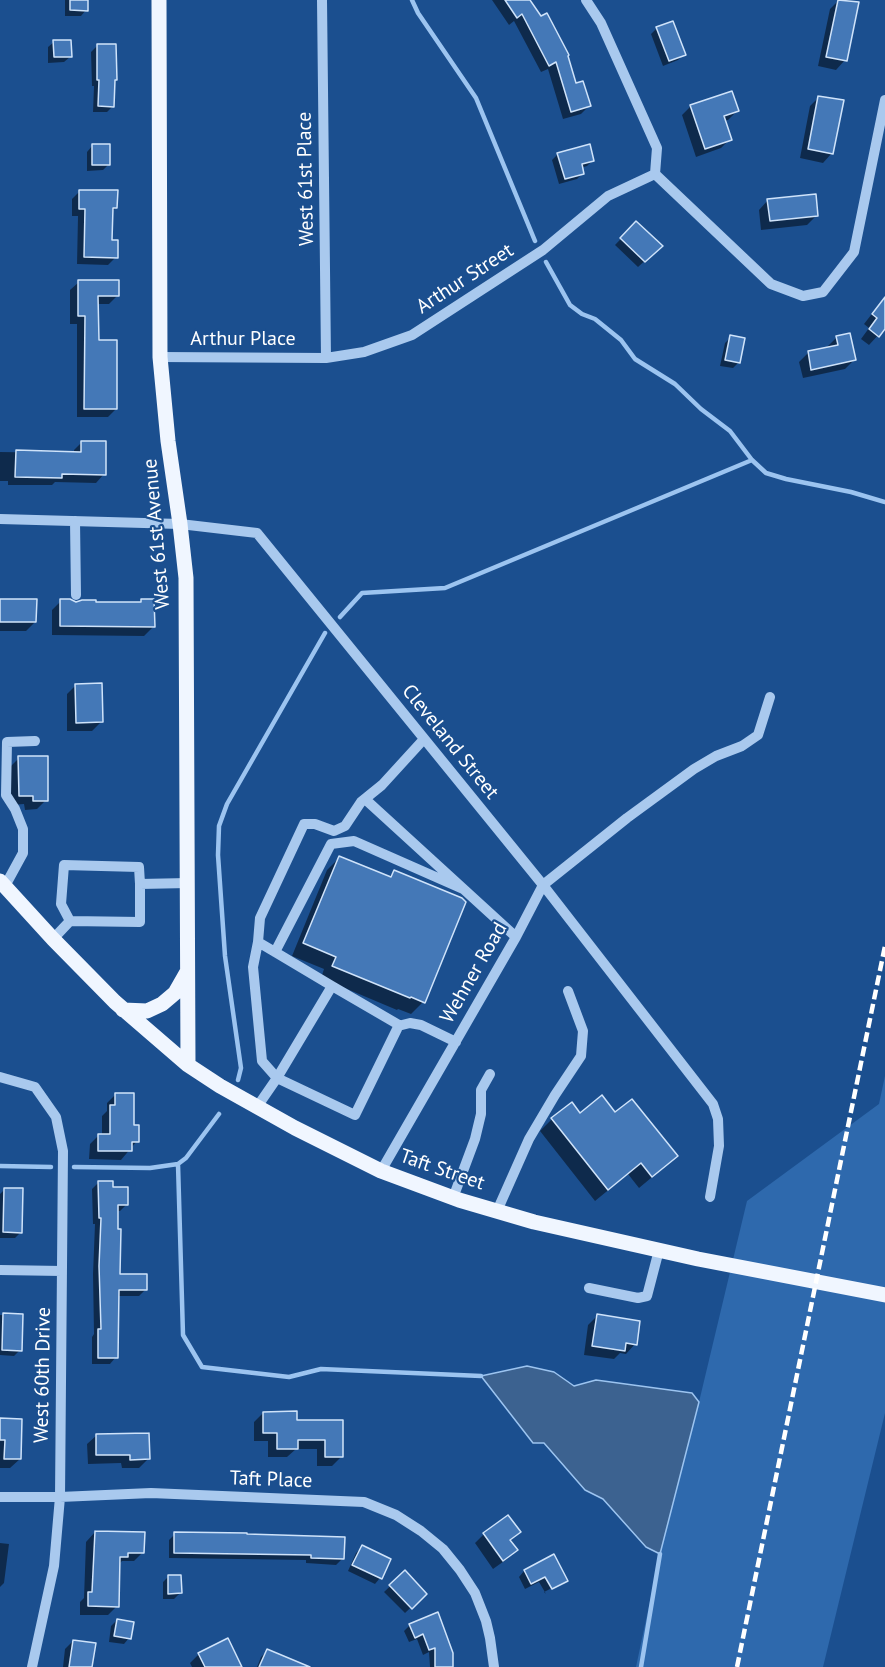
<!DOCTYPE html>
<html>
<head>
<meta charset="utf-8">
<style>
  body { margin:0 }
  canvas { display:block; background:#1b4f8f }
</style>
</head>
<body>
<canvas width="885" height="1667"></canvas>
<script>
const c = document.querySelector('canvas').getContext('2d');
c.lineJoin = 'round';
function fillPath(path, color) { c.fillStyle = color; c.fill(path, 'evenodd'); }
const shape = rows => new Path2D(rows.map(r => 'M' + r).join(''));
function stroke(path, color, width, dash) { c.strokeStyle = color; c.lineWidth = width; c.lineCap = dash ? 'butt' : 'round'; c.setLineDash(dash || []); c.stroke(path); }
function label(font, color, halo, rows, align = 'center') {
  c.font = font + ' "PT Sans",sans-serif'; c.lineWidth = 4.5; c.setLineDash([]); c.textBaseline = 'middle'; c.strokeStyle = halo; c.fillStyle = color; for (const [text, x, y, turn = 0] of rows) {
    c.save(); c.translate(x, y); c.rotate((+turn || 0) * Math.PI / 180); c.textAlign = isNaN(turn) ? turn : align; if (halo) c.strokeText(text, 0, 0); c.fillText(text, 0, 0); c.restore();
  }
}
const green = shape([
  [885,1076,885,1413,823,1667,636,1667,660,1554,699,1402,747,1201,879,1104]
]);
const water = shape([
  [527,1366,554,1372,574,1386,596,1380,692,1393,699,1402,660,1554,646,1547,603,1499,585,1490,544,1443,533,1443,481,1376,527,1366]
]);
const shadow = shape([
  [65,0,87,0,86,10,81,16,65,16],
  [492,0,529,0,575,85,589,106,581,114,563,119,548,69,541,72,514,21,509,25],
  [839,0,857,4,845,60,836,70,818,66,830,9],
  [657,28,684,54,678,60,663,66,651,34],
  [54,42,70,57,64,62,48,63,48,47],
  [97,46,114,81,113,106,107,112,93,112,94,86,92,86,91,52],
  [819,97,832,153,823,163,800,158,810,106],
  [691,106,737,111,728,120,724,121,730,139,721,148,696,157,682,115],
  [92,146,109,164,103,170,87,171,87,152],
  [558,154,593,160,587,166,581,168,583,173,577,179,559,184,552,160],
  [80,191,116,208,111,212,111,242,116,257,108,265,77,264,78,216,72,216,72,199],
  [768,200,816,216,807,225,761,230,759,210],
  [636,223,661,246,638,267,615,245],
  [79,282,117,296,109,304,97,304,97,341,116,409,108,417,77,417,77,324,70,324,70,290],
  [885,297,885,330,883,333,881,332,869,345,861,339,869,328,864,324],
  [731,337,739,362,733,368,720,366,725,343],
  [837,337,854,360,845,369,803,378,799,362,808,353,828,349,827,347],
  [82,442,104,474,96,483,55,482,52,485,8,485,8,481,0,481,0,452,74,453,74,450],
  [0,600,35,622,26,631,0,631],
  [61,601,75,604,139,603,142,601,153,627,144,636,52,635,52,610],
  [76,685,101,722,92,731,67,731,67,694],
  [19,758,46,800,37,809,25,810,24,804,10,805,10,767],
  [339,858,388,878,394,872,423,1002,411,1014,398,1009,397,1010,321,978,324,969,292,956,327,870],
  [116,1094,137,1141,121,1160,89,1159,90,1144,99,1135,102,1135,102,1116,107,1111,107,1103],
  [615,1114,676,1156,663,1168,639,1188,628,1174,595,1201,540,1131,552,1119,579,1115],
  [99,1182,112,1189,127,1204,120,1211,117,1211,118,1275,146,1289,139,1296,117,1296,116,1357,110,1364,92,1364,92,1337,94,1334,93,1274,95,1224,93,1224,92,1189],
  [5,1189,21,1232,15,1238,0,1238,0,1194],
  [0,1315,21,1316,20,1350,14,1356,0,1355],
  [597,1316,635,1344,626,1354,620,1353,614,1359,584,1355,588,1325],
  [263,1413,296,1422,341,1422,341,1457,332,1466,317,1466,317,1449,296,1449,287,1457,268,1457,268,1441,254,1441,254,1422],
  [0,1420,20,1459,10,1468,0,1468],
  [97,1435,148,1459,139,1468,122,1468,121,1463,88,1464,87,1444],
  [508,1517,519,1532,509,1542,516,1550,507,1559,493,1569,475,1543,484,1534],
  [95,1532,143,1552,134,1561,122,1561,118,1565,117,1606,108,1615,80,1615,80,1602,84,1598,86,1542],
  [175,1534,342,1559,336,1565,306,1563,306,1560,169,1558,169,1540],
  [0,1543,9,1544,4,1583,0,1587],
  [362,1547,380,1578,375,1584,348,1571,356,1553],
  [524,1571,566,1580,562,1585,562,1583,544,1592,546,1594,539,1582,525,1589,519,1577],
  [405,1572,425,1594,405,1613,384,1592],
  [169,1576,180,1593,174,1599,163,1599,163,1582],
  [437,1614,452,1667,430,1667,429,1652,423,1655,417,1639,409,1642,404,1631,410,1625],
  [117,1620,129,1638,124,1644,109,1642,111,1626],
  [73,1641,91,1667,63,1667,65,1649],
  [267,1651,300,1667,257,1667,261,1657],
  [199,1654,241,1667,192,1667,190,1663]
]);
const stream = shape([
  [412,0,418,13,476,98,535,241],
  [546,262,570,305,582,314,595,319,621,340,635,359,675,384,701,409,730,431,752,460,766,473,786,479,851,492,885,502],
  [340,617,362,593,445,588,752,460],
  [238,1080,241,1068,225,956,218,855,219,826,227,804,325,633],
  [178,1164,183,1335,202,1367,289,1377,321,1369,481,1376],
  [0,1166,51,1167],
  [74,1167,150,1168,178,1164,186,1158,219,1114],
  [641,1667,660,1554]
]);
const building = shape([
  [70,0,88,0,88,11,70,10,70,0],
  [505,0,530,0,541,16,547,13,569,55,568,56,576,83,583,81,591,106,571,112,556,62,549,66,522,14,517,18,505,0],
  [838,0,859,2,847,61,826,57,838,0],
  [673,21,686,55,669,61,656,27,673,21],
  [53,40,71,40,72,57,54,57,53,40],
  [97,44,116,44,117,80,115,80,114,107,98,106,99,80,97,80,97,44],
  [732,91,739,111,724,116,732,140,705,149,690,105,732,91],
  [818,96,844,100,833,154,808,149,818,96],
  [92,144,110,144,110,165,92,165,92,144],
  [590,144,594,161,582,164,584,174,565,179,557,153,590,144],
  [79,190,118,190,117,208,113,208,112,240,118,240,118,258,84,257,85,209,79,209,79,190],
  [816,194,818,216,770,221,767,199,816,194],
  [636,221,663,246,645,262,620,238,636,221],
  [78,280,119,280,119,296,98,296,99,340,117,340,117,409,84,409,85,316,78,316,78,280],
  [885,297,885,329,879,337,869,329,877,318,872,314,885,297],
  [850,333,856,360,811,370,808,351,838,345,836,336,850,333],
  [730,335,745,338,740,363,725,360,730,335],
  [81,441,106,441,106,475,62,474,62,478,15,477,16,450,81,452,81,441],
  [0,599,37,599,36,622,0,622,0,599],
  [60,599,70,599,76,602,82,600,96,600,96,602,141,602,141,599,154,599,155,627,60,626,60,599],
  [102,683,103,722,76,723,75,684,102,683],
  [18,756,48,756,48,801,33,801,33,796,19,796,18,756],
  [339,856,391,877,394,870,462,898,466,902,425,1003,411,997,410,998,332,966,336,957,303,943,339,856],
  [115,1093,134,1093,134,1125,139,1125,139,1142,132,1142,132,1151,98,1151,98,1134,110,1134,110,1105,115,1105,115,1093],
  [602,1095,615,1112,632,1099,678,1156,652,1177,641,1163,608,1190,551,1118,572,1102,580,1113,602,1095],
  [98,1181,113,1181,113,1187,128,1187,128,1205,118,1205,118,1229,121,1229,120,1274,147,1274,147,1290,119,1290,118,1358,98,1358,98,1329,101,1329,99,1266,101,1218,99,1218,98,1181],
  [4,1188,23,1188,22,1233,3,1232,4,1188],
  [3,1313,23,1314,22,1351,2,1350,3,1313],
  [597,1314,640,1321,637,1345,626,1343,625,1351,592,1346,597,1314],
  [297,1411,297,1420,343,1420,343,1457,325,1457,325,1440,298,1440,298,1449,277,1449,277,1433,263,1433,263,1412,297,1411],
  [0,1418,22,1419,21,1459,4,1459,5,1440,0,1440,0,1418],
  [149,1433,150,1459,130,1460,130,1455,96,1455,96,1434,149,1433],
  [508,1515,521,1532,510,1540,518,1550,503,1561,483,1533,508,1515],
  [95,1531,145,1532,144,1553,128,1553,128,1557,120,1557,119,1607,88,1606,88,1592,92,1592,95,1531],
  [174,1532,247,1533,247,1534,345,1537,344,1559,311,1558,311,1555,174,1553,174,1532],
  [362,1545,391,1559,382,1579,352,1565,362,1545],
  [554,1554,568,1581,552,1589,545,1577,531,1584,524,1570,554,1554],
  [405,1570,427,1594,412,1609,389,1585,405,1570],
  [168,1575,181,1575,182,1593,168,1594,168,1575],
  [438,1612,453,1653,453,1667,435,1667,435,1648,429,1650,423,1634,415,1638,409,1624,438,1612],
  [117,1619,134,1622,131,1639,114,1636,117,1619],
  [228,1638,242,1667,205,1667,198,1653,228,1638],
  [73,1640,96,1643,92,1667,69,1667,73,1640],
  [267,1649,310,1667,259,1667,267,1649]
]);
const minor = shape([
  [322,0,326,358],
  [586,0,601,23,657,148,655,174,771,284,803,296,823,292,854,252,885,100],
  [160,357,326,358,364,352,412,335,543,250,608,196,655,174],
  [0,519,180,524,257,533,543,885,713,1104,718,1119,719,1146,710,1197],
  [75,521,76,595],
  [365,799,516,937],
  [5,886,23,853,23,829,15,809,6,795,7,742,35,741],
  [70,921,61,904,64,865,139,867,140,884],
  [53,939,70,921,140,922,140,884,188,883],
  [258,942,260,918,304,824,315,824,334,831,345,826,361,802,382,785,424,739],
  [275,952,331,844,354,841,463,889],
  [398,1026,410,1023,421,1025,456,1042],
  [0,1077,35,1087,56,1117,63,1151,60,1497,54,1566,32,1667],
  [257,1107,277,1078,355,1115,399,1025,332,986,275,952,258,942,253,967,262,1061,277,1078,332,986],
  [381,1171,516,937,543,885,627,818,694,769,716,756,742,746,758,735,770,697],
  [453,1198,475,1139,481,1114,481,1090,490,1074],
  [497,1211,529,1139,555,1095,581,1056,583,1031,568,991],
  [0,1270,62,1271],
  [589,1288,638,1298,647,1296,659,1250],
  [0,1497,60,1497,151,1493,364,1502,396,1515,421,1531,443,1549,460,1570,475,1593,486,1621,490,1638,494,1667]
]);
const major = shape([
  [159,0,160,357,168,441,180,524,186,578,188,1065],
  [0,881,53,939,115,1002,188,1065,220,1086,295,1128,381,1171,459,1200,534,1222,698,1259,885,1295],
  [123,1010,147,1011,162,1004,175,993,187,972]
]);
const rail = shape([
  [737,1667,885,946]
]);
const streetNames = [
  ["West 61st Place",306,179,-91],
  ["Arthur Street",465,279,-33],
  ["Arthur Place",243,339],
  ["West 61st Avenue",157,534,-95],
  ["Cleveland Street",450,742,51],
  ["Wehner Road",474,973,-60],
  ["Taft Street",442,1170,19],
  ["West 60th Drive",43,1375,-89],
  ["Taft Place",271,1480,2]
];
fillPath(green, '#2e69ad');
fillPath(water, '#3c6290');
stroke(water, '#9cc4f0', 1.5);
fillPath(shadow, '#0007');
stroke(stream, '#9cc4f0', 4.5);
fillPath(building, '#4478b7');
stroke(building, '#cfe3fa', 1.5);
stroke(minor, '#a9c9ee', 10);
stroke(major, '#f0f6ff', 15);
stroke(rail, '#fff', 4.5, [10, 4.5]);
label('20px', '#fff', '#1b4f8f', streetNames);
</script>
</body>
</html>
